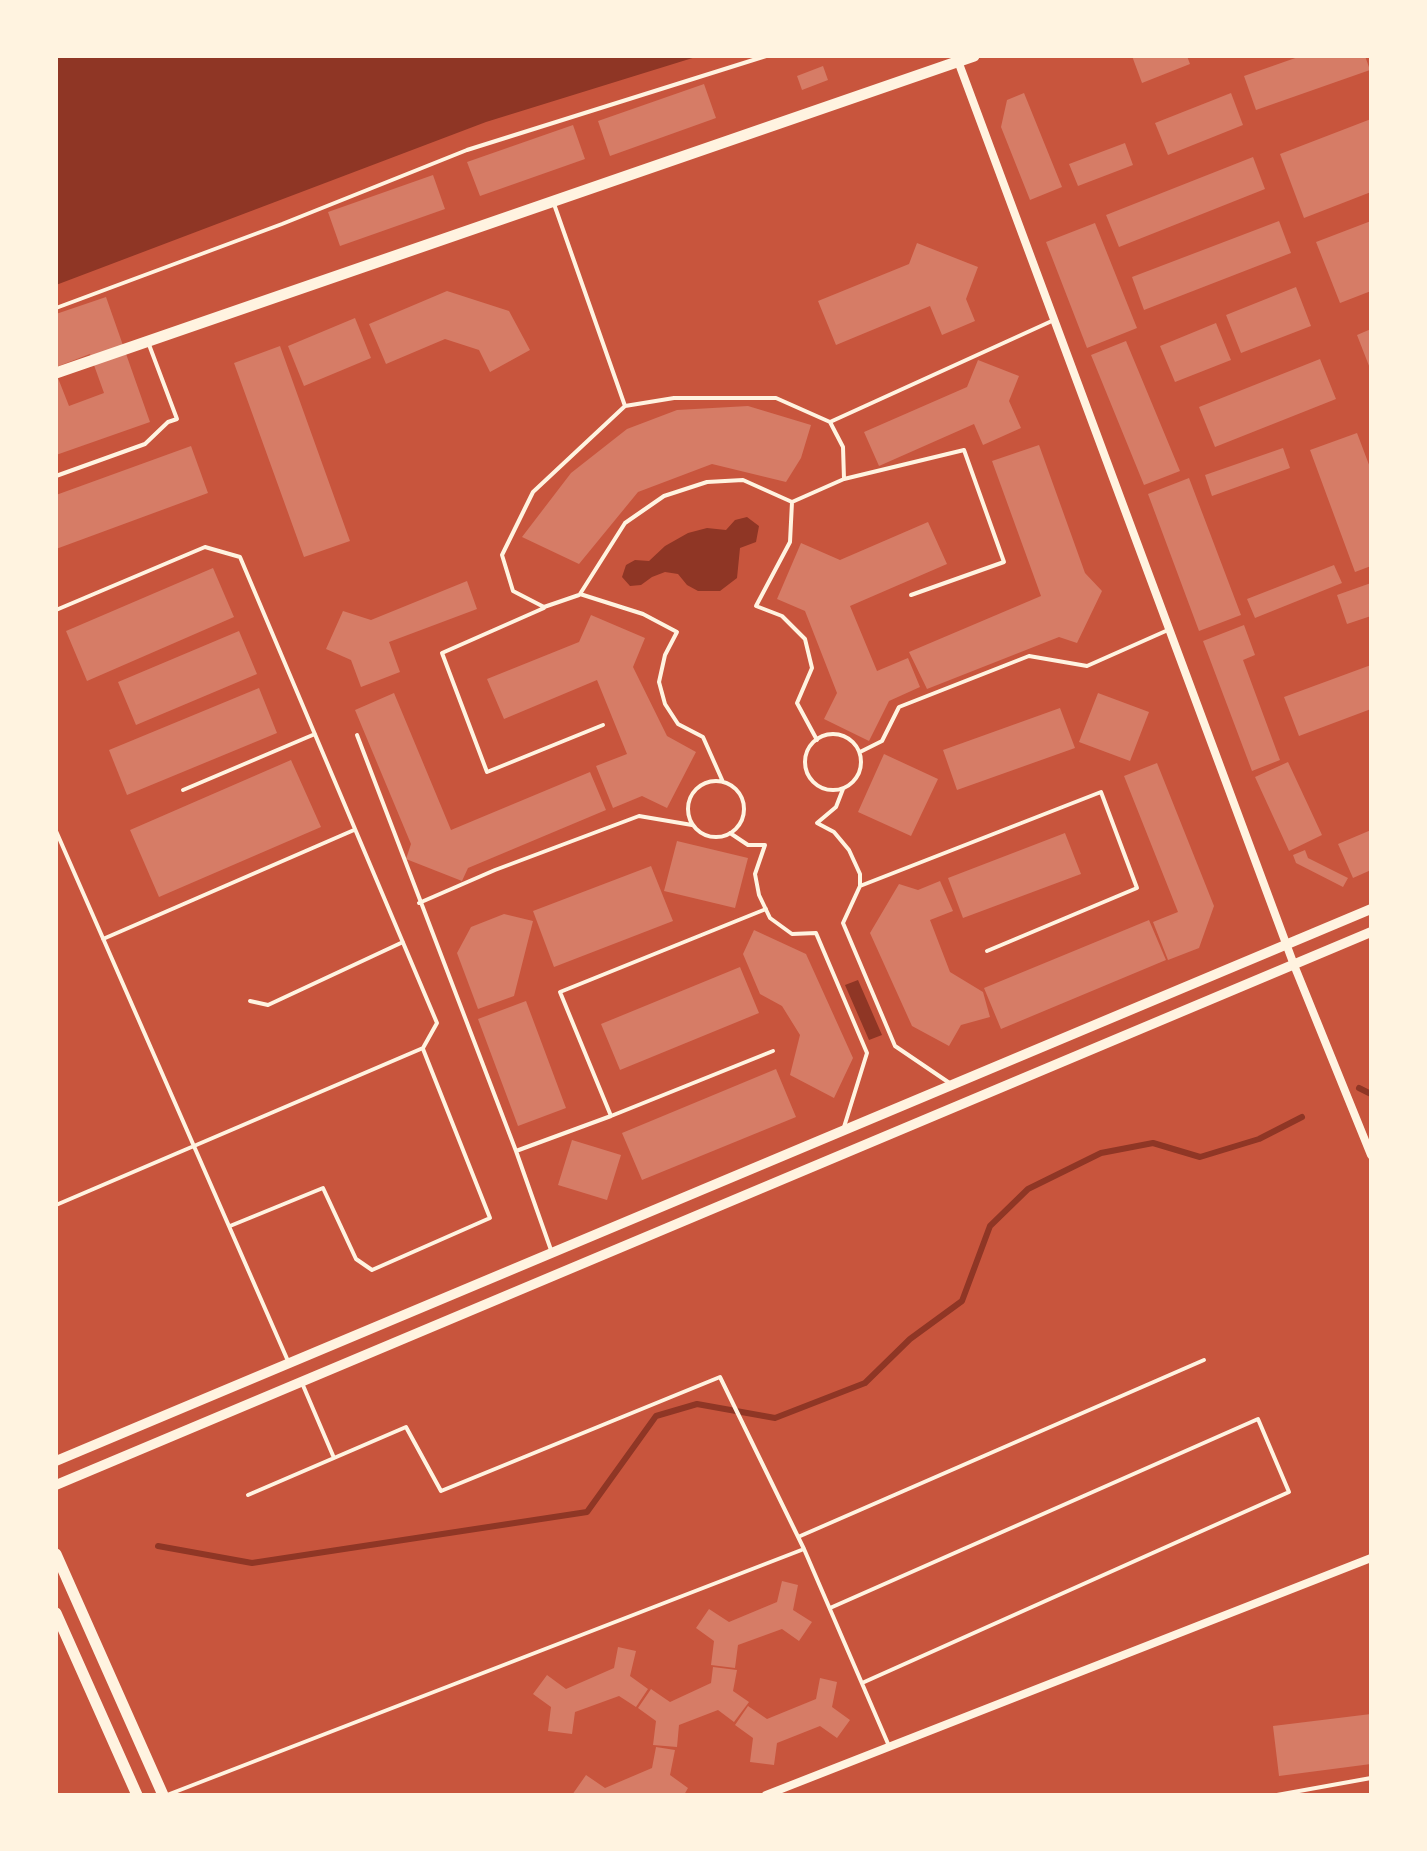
<!DOCTYPE html>
<html>
<head>
<meta charset="utf-8">
<style>
  body { margin:0 }
  #map { position:relative; width:1427px; height:1851px; overflow:hidden; background:#c8553d; font-family:Signika,sans-serif }
  canvas { display:block }
  .frame { position:absolute; inset:0; border:58px solid #fff3e0; pointer-events:none }
</style>
</head>
<body>
<div id="map">
<canvas width="1427" height="1851"></canvas>
<div class="frame"></div>
</div>
<script>
const c = document.querySelector('canvas').getContext('2d');
c.lineJoin = 'round';
function fillPath(path, color) { c.fillStyle = color; c.fill(path, 'evenodd'); }
const shape = rows => new Path2D(rows.map(r => 'M' + r).join(''));
function stroke(path, color, width, dash) { c.strokeStyle = color; c.lineWidth = width; c.lineCap = dash ? 'butt' : 'round'; c.setLineDash(dash || []); c.stroke(path); }
const water = shape([
  [56,56,699,56,486,122,56,285],
  [747,517,759,526,756,542,740,548,737,578,720,591,698,591,687,585,678,574,665,572,652,577,641,585,630,586,622,577,626,565,635,560,649,561,665,546,688,533,707,528,726,530,735,520],
  [858,980,882,1035,869,1040,845,985]
]);
const stream = shape([
  [1359,1088,1371,1094],
  [158,1546,252,1563,587,1512,656,1416,697,1404,775,1418,865,1383,910,1339,962,1301,990,1226,1028,1189,1101,1153,1153,1143,1200,1157,1259,1139,1302,1117]
]);
const building = shape([
  [1132,56,1187,56,1190,64,1142,83],
  [1301,56,1365,56,1370,70,1256,110,1244,76],
  [823,66,828,80,802,90,797,76],
  [704,84,716,118,610,156,598,121],
  [1024,93,1062,187,1030,200,1001,127,1007,100],
  [1231,93,1243,125,1168,155,1155,123],
  [1371,119,1371,192,1304,218,1280,154],
  [573,125,585,159,480,196,467,162],
  [1125,143,1133,165,1078,186,1069,164],
  [1253,157,1265,189,1119,247,1106,215],
  [433,175,445,209,340,246,328,212],
  [1279,221,1291,253,1144,310,1132,277],
  [1371,221,1371,291,1340,303,1316,242],
  [1095,223,1137,328,1087,348,1046,242],
  [917,243,978,267,966,299,975,321,942,335,930,306,836,345,818,301,909,264],
  [1296,287,1311,326,1241,353,1226,315],
  [447,291,509,311,530,350,490,372,479,350,445,339,386,364,369,324],
  [106,297,150,422,56,455,56,373,69,406,104,393,90,354,56,367,56,314],
  [355,318,371,358,304,386,288,346],
  [1216,323,1231,360,1175,382,1160,346],
  [1371,329,1371,371,1357,335],
  [1126,341,1180,471,1144,485,1091,355],
  [280,346,350,541,304,557,234,363],
  [1320,359,1336,399,1215,447,1199,407],
  [978,360,1019,376,1009,401,1021,428,983,445,974,424,879,466,864,432,967,387],
  [748,406,811,425,801,458,786,482,712,464,638,492,579,564,522,537,571,473,627,429,677,410],
  [1357,433,1371,470,1371,566,1355,572,1310,450],
  [1039,445,1085,573,1102,591,1077,643,1059,637,927,689,909,652,1041,596,992,461],
  [191,446,208,493,56,549,56,495],
  [1283,448,1290,468,1212,496,1205,475],
  [1189,478,1241,615,1199,631,1148,494],
  [928,522,947,564,850,606,877,671,908,658,920,687,889,701,869,741,824,719,837,693,805,611,777,599,801,543,840,560],
  [1334,565,1342,583,1255,618,1247,599],
  [213,568,234,617,87,681,66,631],
  [467,581,477,609,389,642,400,672,361,687,351,660,326,649,343,611,371,620],
  [1371,583,1371,616,1347,624,1337,595],
  [591,615,645,638,633,667,667,736,696,752,667,808,642,796,613,808,596,766,627,754,597,680,504,719,487,679,579,642],
  [1244,625,1255,655,1243,660,1280,760,1252,771,1203,641],
  [239,631,257,674,136,725,118,682],
  [1371,665,1371,709,1299,736,1284,697],
  [259,688,277,733,127,795,109,750],
  [394,693,451,830,590,772,606,810,468,868,462,881,406,859,411,844,355,710],
  [1098,693,1149,712,1130,761,1079,742],
  [1060,708,1075,748,957,790,943,750],
  [884,754,938,779,911,836,858,812],
  [291,760,321,827,159,897,130,830],
  [1288,762,1322,835,1289,851,1255,777],
  [1157,763,1214,906,1199,948,1168,960,1153,922,1178,912,1124,776],
  [1371,830,1371,870,1353,878,1338,844],
  [1065,833,1081,874,963,918,948,878],
  [677,841,748,858,735,908,664,891],
  [1305,850,1308,858,1348,878,1343,887,1296,863,1293,855],
  [651,866,673,921,554,967,533,911],
  [940,881,953,911,930,920,950,972,983,992,990,1017,961,1025,949,1046,912,1026,870,933,899,884,918,890],
  [504,914,533,921,514,996,478,1009,457,953,471,927],
  [1149,920,1166,960,1001,1029,984,988],
  [754,930,806,954,853,1058,834,1098,790,1075,800,1035,782,1006,760,994,743,954],
  [740,967,759,1013,620,1070,601,1024],
  [526,1001,566,1108,518,1126,478,1019],
  [776,1069,796,1117,642,1180,622,1133],
  [572,1140,621,1155,607,1200,558,1185],
  [782,1581,798,1585,793,1610,812,1622,799,1641,782,1629,738,1645,735,1668,711,1665,714,1641,696,1628,709,1609,729,1622,777,1602],
  [618,1647,636,1651,630,1676,648,1689,636,1707,619,1696,575,1712,572,1734,548,1731,551,1707,533,1694,547,1675,566,1689,614,1668],
  [713,1667,737,1670,733,1691,749,1702,734,1722,718,1710,679,1725,677,1747,653,1745,656,1721,638,1708,651,1689,670,1702,711,1683],
  [820,1678,837,1682,832,1707,850,1720,837,1738,820,1726,777,1743,774,1765,750,1762,753,1738,735,1725,748,1706,767,1719,816,1699],
  [1371,1714,1371,1764,1279,1776,1273,1726],
  [656,1747,675,1750,670,1775,688,1788,684,1795,572,1795,586,1775,605,1788,652,1768]
]);
const path = shape([
  [56,308,282,224,467,150,766,56]
]);
const service = shape([
  [554,204,625,406],
  [830,422,1054,320],
  [56,476,145,444,168,422,177,419,148,342],
  [844,479,964,450,1004,562,911,595],
  [579,595,544,607,513,591,502,555,533,492,625,406,674,398,776,398,830,422,843,447,844,479,792,502],
  [544,608,442,653,487,772,603,725],
  [56,610,205,547,240,557,437,1023,423,1048,56,1205],
  '805 762a28 28 0 1 1 56 0a28 28 0 1 1-56 0Z',
  [357,735,516,1151,551,1250],
  [860,752,882,741,899,707,1029,656,1087,666,1168,630],
  '688 809a28 28 0 1 1 56 0a28 28 0 1 1-56 0Z',
  [723,782,703,737,678,724,665,704,659,682,665,655,677,632,643,614,580,594,625,523,664,496,707,482,743,480,792,502,790,542,756,606,782,616,805,639,812,668,797,703,817,740],
  [843,789,836,807,817,823,834,832,849,850,860,874,860,886,843,923,895,1046,951,1084],
  [183,790,315,734],
  [56,831,288,1361],
  [730,833,748,845,765,845,755,874,759,895,770,918,792,934,816,933,867,1053,844,1127],
  [860,886,1101,792,1137,888,987,951],
  [419,903,495,870,639,816,692,825],
  [766,909,560,992,611,1116,773,1051],
  [103,939,354,830],
  [250,1001,268,1005,403,942],
  [516,1151,611,1116],
  [230,1226,323,1188,356,1259,372,1270,490,1218,423,1049],
  [302,1383,334,1458],
  [248,1495,406,1427,441,1491,720,1377,804,1549],
  [798,1537,1204,1360],
  [830,1608,1258,1419,1289,1492,862,1683],
  [167,1795,804,1549,889,1746],
  [1277,1795,1371,1778]
]);
const minor = shape([
  [958,61,1294,965,1371,1155],
  [766,1795,1371,1558]
]);
const tertiary = shape([
  [56,1461,1371,909],
  [56,1485,1371,932]
]);
const secondary = shape([
  [56,373,974,56],
  [56,1554,163,1795],
  [56,1613,137,1795]
]);
fillPath(water, '#8f3625');
stroke(stream, '#8f3625', 6);
fillPath(building, '#d67c66');
stroke(path, '#fff3e0', 4);
stroke(service, '#fff3e0', 4);
stroke(minor, '#fff3e0', 8);
stroke(tertiary, '#fff3e0', 10);
stroke(secondary, '#fff3e0', 11);
</script>
</body>
</html>
